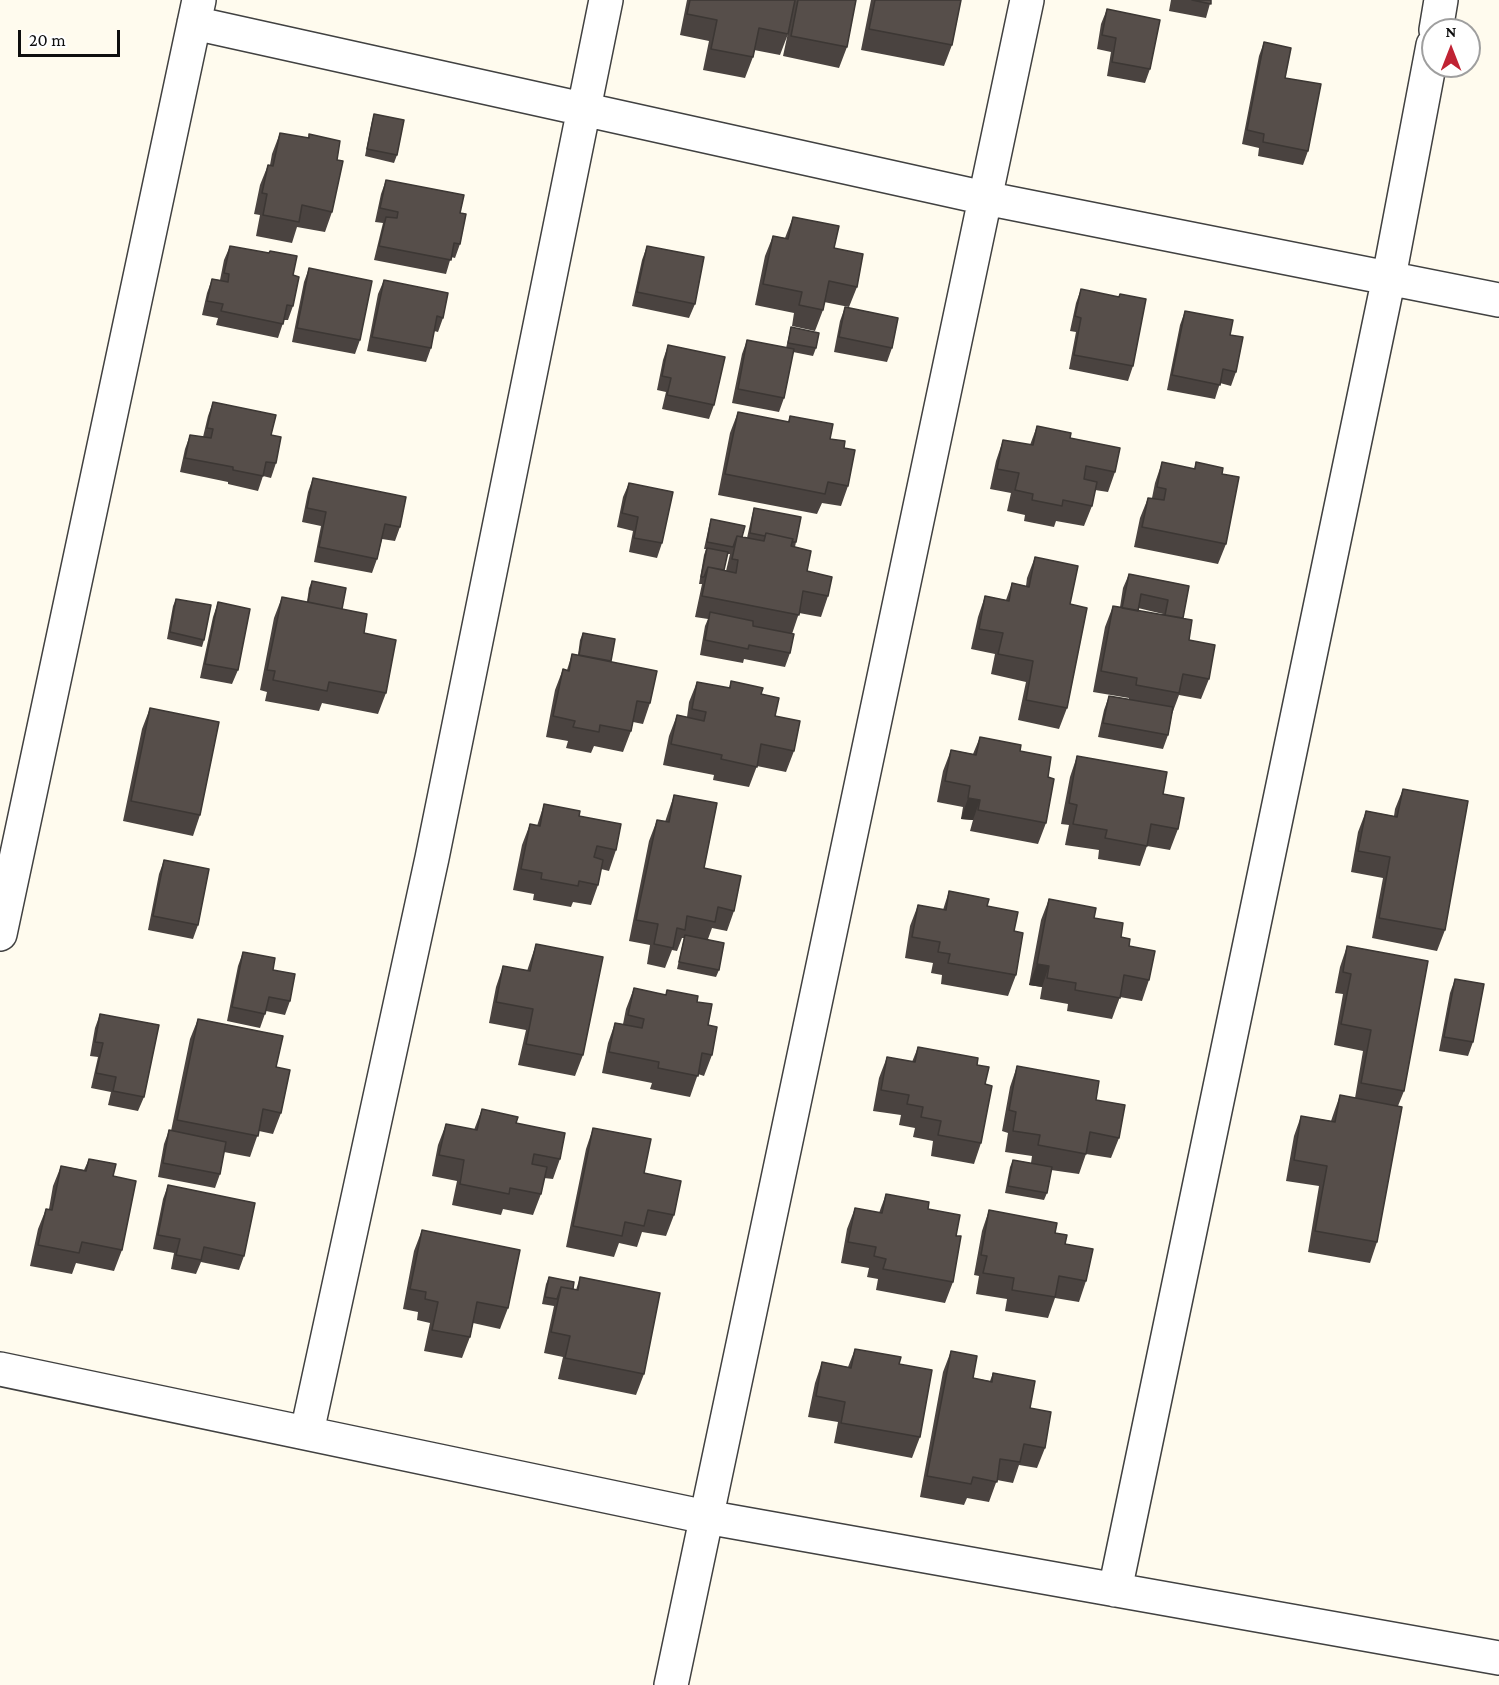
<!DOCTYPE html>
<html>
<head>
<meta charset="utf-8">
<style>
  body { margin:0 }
  #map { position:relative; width:1499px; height:1685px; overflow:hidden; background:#fffbee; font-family:"Crimson Pro",serif }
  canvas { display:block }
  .north { position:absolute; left:1421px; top:18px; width:60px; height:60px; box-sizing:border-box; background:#fff; border:2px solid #9f9f9f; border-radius:50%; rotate:0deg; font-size:16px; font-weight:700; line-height:24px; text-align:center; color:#0e0e0e }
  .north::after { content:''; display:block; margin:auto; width:21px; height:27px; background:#c02334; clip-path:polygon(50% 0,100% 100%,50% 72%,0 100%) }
  .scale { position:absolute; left:18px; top:30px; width:102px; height:27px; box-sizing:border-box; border:3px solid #0e0e0e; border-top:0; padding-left:8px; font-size:18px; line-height:21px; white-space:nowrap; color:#0e0e0e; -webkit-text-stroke:4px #fff; paint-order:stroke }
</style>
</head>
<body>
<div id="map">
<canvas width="1499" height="1685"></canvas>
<div class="north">N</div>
<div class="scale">20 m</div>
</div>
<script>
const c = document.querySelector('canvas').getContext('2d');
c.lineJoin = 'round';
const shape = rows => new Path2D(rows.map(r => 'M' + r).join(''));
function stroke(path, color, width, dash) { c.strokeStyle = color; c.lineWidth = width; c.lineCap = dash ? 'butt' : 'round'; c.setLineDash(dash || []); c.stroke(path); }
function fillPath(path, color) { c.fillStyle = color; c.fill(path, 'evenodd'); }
const street = shape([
  [194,23,985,198,1499,300],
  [1436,30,1441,0],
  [0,934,199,0],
  [0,1369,706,1517,1499,1658],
  [307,1432,432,858,606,0],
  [1115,1590,1389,277,1433,45],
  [671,1685,1027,0]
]);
const wall = shape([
  [687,0,795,0,788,34,780,55,754,50,753,57,745,78,703,70,709,41,680,35],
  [795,0,856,0,847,47,839,68,783,56],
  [871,0,961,0,952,45,944,66,861,50],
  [1171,0,1211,0,1206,18,1169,11],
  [1107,9,1150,69,1145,83,1107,76,1111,52,1097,49,1101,24],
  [1264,42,1285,78,1308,151,1303,165,1258,156,1259,148,1242,144,1259,56],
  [374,114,397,155,394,163,365,156,372,121],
  [280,133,308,138,309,134,337,160,332,212,325,232,297,227,292,243,256,236,260,215,254,214,260,185,268,165,270,165,272,154],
  [386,180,460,244,455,258,451,257,446,274,374,260,381,231,383,223,375,222,381,194],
  [793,217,834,248,857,287,849,307,824,302,823,310,815,331,792,326,794,313,755,305,765,256,773,236,785,238],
  [230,246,293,275,293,306,288,320,284,320,278,338,216,325,218,318,202,315,207,293,212,279,220,280,224,260],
  [647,246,695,304,689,318,632,306,642,260],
  [309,268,360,340,355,354,292,342,304,282],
  [384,280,443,318,438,332,434,331,431,348,426,362,367,351,378,294],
  [1081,289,1133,366,1128,381,1069,369,1076,332,1070,331,1076,303],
  [845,307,892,348,887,362,834,352,840,321],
  [1185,311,1230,335,1236,372,1231,386,1220,383,1215,399,1167,390,1180,325],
  [791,327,816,348,813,356,793,352,784,398,779,412,732,403,742,354,747,340,786,348],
  [668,345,714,405,709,419,662,409,666,392,657,390,663,360],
  [213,402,271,435,276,463,271,478,263,476,258,491,228,484,228,482,180,472,185,449,190,435,203,437,208,416],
  [738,412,788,422,790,416,830,439,844,448,848,486,841,506,822,503,817,514,718,495,730,433],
  [1037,426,1070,438,1115,472,1108,492,1095,490,1092,506,1084,526,1056,521,1054,527,1024,521,1025,515,1007,511,1011,493,990,489,996,461,1003,440,1030,445],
  [1162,462,1194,469,1196,462,1222,474,1226,544,1218,564,1134,547,1140,518,1148,498,1152,498,1155,483],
  [313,478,400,527,395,541,382,539,377,559,372,573,314,562,321,526,302,522,308,492],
  [629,483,662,543,657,558,629,552,633,531,617,527,623,497],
  [754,508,796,542,795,547,807,571,828,596,821,617,799,613,792,634,790,653,785,667,744,659,743,663,700,655,705,626,708,619,695,617,702,584,699,584,704,555,706,549,704,549,709,526,711,519,742,537,747,538,752,515],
  [727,554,730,554,726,571,724,570],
  [1035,557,1070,604,1067,708,1059,729,1018,720,1026,682,991,674,995,654,971,649,978,617,985,596,1006,600,1012,583,1026,586,1027,578],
  [1129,574,1189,586,1183,618,1189,640,1209,679,1201,699,1179,695,1172,714,1168,735,1163,749,1098,737,1104,710,1109,696,1129,699,1129,698,1093,692,1105,627,1113,606,1120,607,1123,588],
  [1138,608,1163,614,1163,615,1138,611],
  [312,581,342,609,364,633,386,693,378,714,322,703,319,711,265,701,267,692,260,690,274,618,282,597,307,602,309,588],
  [176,599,204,640,202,647,167,639,173,606],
  [218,602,238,670,232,684,200,678,213,617],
  [583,633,650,703,643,724,633,722,631,731,623,752,594,746,591,753,566,748,568,741,546,737,555,690,563,669,567,670,572,654,578,655,580,640],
  [731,681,761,694,775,716,794,751,786,772,757,766,749,787,713,780,714,775,663,765,669,736,677,715,687,717,689,702,697,682,729,688],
  [150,708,200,815,193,836,123,821,142,729],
  [980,737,1020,751,1048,777,1046,823,1038,844,970,831,973,820,961,819,963,807,937,802,943,771,951,750,973,754],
  [1077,756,1163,794,1178,829,1170,850,1147,846,1140,866,1098,859,1099,850,1065,845,1069,825,1061,824,1070,777],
  [1403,789,1445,930,1437,951,1372,938,1383,878,1351,872,1358,832,1366,811,1394,816,1395,809],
  [674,795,704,868,734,911,727,931,712,928,708,939,719,970,716,977,677,969,684,938,682,938,677,951,672,950,665,968,647,964,650,945,629,941,649,841,657,820,665,822],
  [544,804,579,816,616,850,609,871,601,869,598,885,591,905,573,902,571,907,533,900,534,894,513,890,522,845,530,824,537,826],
  [164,860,198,925,193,939,148,930,159,874],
  [949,891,987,906,1014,931,1016,975,1008,996,941,984,942,975,931,973,933,963,905,958,910,926,918,905,943,910],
  [1049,899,1094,918,1121,937,1129,946,1149,980,1142,1001,1120,997,1112,1019,1067,1011,1068,1004,1040,999,1042,987,1029,985,1041,920],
  [536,944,583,1055,575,1076,518,1065,526,1030,489,1023,496,987,503,966,527,971],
  [1347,946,1404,1091,1398,1106,1377,1242,1370,1263,1308,1252,1319,1186,1286,1181,1294,1136,1301,1116,1331,1121,1340,1095,1355,1098,1363,1051,1334,1045,1343,994,1335,993,1340,967],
  [243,952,273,970,290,1001,285,1015,266,1011,260,1028,227,1021,238,966],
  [1455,979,1473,1042,1468,1056,1439,1051,1450,993],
  [634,988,666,995,667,990,697,1002,708,1025,712,1055,704,1076,698,1074,690,1097,650,1089,652,1083,602,1073,608,1043,615,1023,623,1024,626,1009],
  [100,1014,144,1097,138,1111,108,1105,111,1092,91,1088,98,1057,90,1056,95,1028],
  [198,1019,276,1067,281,1113,273,1134,259,1131,250,1157,224,1152,220,1174,215,1188,158,1177,164,1144,169,1130,171,1131,190,1039],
  [918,1047,977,1065,985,1084,981,1143,974,1164,931,1156,933,1141,913,1137,915,1128,899,1125,901,1115,873,1111,879,1078,887,1057,912,1062],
  [1017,1066,1096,1100,1119,1138,1111,1158,1086,1154,1079,1174,1051,1170,1047,1193,1044,1200,1005,1193,1010,1167,1013,1160,1031,1163,1032,1156,1005,1152,1008,1133,1002,1131,1010,1087],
  [482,1109,516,1123,560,1159,553,1179,544,1178,541,1194,533,1215,503,1209,501,1215,452,1205,457,1181,432,1176,438,1145,446,1124,474,1130],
  [593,1128,644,1173,674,1215,666,1236,642,1232,637,1247,619,1243,614,1257,566,1247,586,1149],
  [89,1159,113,1176,122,1250,114,1271,76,1263,72,1274,30,1266,38,1229,46,1209,49,1209,53,1186,61,1166,84,1170],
  [168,1185,244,1256,239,1270,201,1262,196,1274,171,1269,174,1253,153,1249,163,1199],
  [886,1194,928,1209,956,1236,953,1282,945,1303,876,1290,878,1279,867,1277,869,1268,841,1263,847,1229,855,1208,879,1213],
  [989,1210,1055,1233,1065,1244,1086,1281,1079,1302,1055,1298,1048,1318,1005,1311,1007,1299,976,1294,979,1276,974,1275,982,1231],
  [422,1230,508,1308,500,1329,473,1323,470,1337,462,1358,424,1351,430,1323,417,1320,418,1312,403,1309,414,1251],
  [549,1277,576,1290,580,1277,644,1374,636,1395,558,1379,563,1357,544,1353,554,1306,542,1304,546,1284],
  [855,1349,899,1364,920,1437,912,1458,834,1443,838,1422,808,1417,815,1383,822,1362,848,1367],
  [951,1351,973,1378,990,1381,993,1373,1030,1408,1045,1448,1037,1468,1019,1465,1013,1483,997,1480,989,1502,967,1498,964,1505,920,1497,943,1372]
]);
const shadedWall = shape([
  [968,798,980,800,973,820,961,819],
  [1037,964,1049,966,1042,987,1029,985]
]);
const building = shape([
  [690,0,795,0,788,34,759,28,753,57,711,49,717,20,687,14,690,0],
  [798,0,856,0,847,47,791,36,798,0],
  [875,0,961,0,952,45,869,29,875,0],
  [1192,0,1211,0,1211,4,1192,0],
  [1107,9,1160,20,1150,69,1112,62,1116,38,1102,35,1107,9],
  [1264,42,1291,48,1285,78,1321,84,1308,151,1263,142,1264,134,1247,130,1264,42],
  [374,114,404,120,397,155,367,149,374,114],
  [280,133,309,138,309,134,340,141,337,160,343,161,332,212,302,205,299,222,263,215,267,194,262,193,268,165,273,166,280,133],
  [386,180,464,195,460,213,466,214,460,244,454,243,451,260,379,246,386,217,397,218,398,212,380,208,386,180],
  [793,217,839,226,834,248,863,254,857,287,829,281,823,310,799,305,802,292,763,284,773,236,788,239,793,217],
  [230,246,269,253,270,251,297,256,293,275,299,277,293,306,287,305,283,324,221,311,223,304,207,301,212,279,228,282,229,274,224,273,230,246],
  [647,246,704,257,695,304,637,292,647,246],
  [309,268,372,281,360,340,297,328,309,268],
  [384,280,448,293,443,318,437,316,431,348,372,337,384,280],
  [1081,289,1119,297,1120,294,1146,299,1133,366,1074,355,1081,318,1075,316,1081,289],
  [845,307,898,318,892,348,839,337,845,307],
  [1185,311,1233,320,1230,335,1243,337,1236,372,1223,369,1220,385,1172,375,1185,311],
  [791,327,819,333,816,348,788,343,791,327],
  [747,340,794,349,784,398,738,389,747,340],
  [668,345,725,357,714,405,667,395,671,378,662,376,668,345],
  [213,402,276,415,271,435,281,437,276,463,266,462,263,476,233,470,233,467,185,458,190,435,211,438,213,429,207,428,213,402],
  [738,412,789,422,790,416,833,424,830,439,845,441,844,448,855,450,848,486,828,482,825,494,725,474,738,412],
  [1037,426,1071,433,1070,438,1120,448,1115,472,1086,466,1084,479,1097,482,1092,506,1063,500,1062,506,1032,500,1033,494,1015,490,1019,473,997,469,1003,440,1033,445,1037,426],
  [1162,462,1195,469,1196,462,1223,468,1222,474,1239,477,1226,544,1142,527,1148,498,1164,500,1166,489,1157,487,1162,462],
  [313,478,406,497,400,527,385,524,377,559,319,547,326,512,307,508,313,478],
  [629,483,673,492,662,543,634,538,638,517,622,513,629,483],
  [754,508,801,517,796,542,792,542,793,539,766,533,765,536,750,533,754,508],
  [711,519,745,526,742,537,737,536,733,547,707,542,711,519],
  [766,533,793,539,791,546,811,551,807,571,832,577,828,596,803,591,799,615,702,596,708,567,736,573,738,560,732,559,737,536,764,541,766,533],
  [707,548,728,552,724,570,708,567,704,577,701,577,707,548],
  [1035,557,1078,566,1070,604,1087,608,1067,708,1026,700,1033,661,998,654,1003,633,979,629,985,596,1009,601,1012,583,1029,587,1035,557],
  [1129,574,1189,586,1183,618,1165,615,1168,600,1141,594,1138,611,1122,608,1129,574],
  [312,581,346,588,342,609,308,602,312,581],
  [282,597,367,614,364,633,396,640,386,693,329,682,327,691,273,680,275,671,267,670,282,597],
  [176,599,211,605,204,640,170,632,176,599],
  [218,602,250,609,238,670,205,664,218,602],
  [1113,606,1192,620,1189,640,1215,645,1209,679,1183,674,1179,693,1136,685,1137,678,1101,671,1113,606],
  [710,612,753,621,753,626,794,634,790,653,749,645,748,649,705,640,710,612],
  [583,633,615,639,611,661,579,655,583,633],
  [572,654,657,671,650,703,637,701,631,731,600,725,599,732,573,727,575,721,553,716,563,669,569,671,572,654],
  [731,681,763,688,761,694,779,698,775,716,800,721,794,751,761,744,757,767,721,759,722,755,671,744,677,715,704,721,706,712,692,709,697,682,730,688,731,681],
  [1109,696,1173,707,1168,735,1103,723,1109,696],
  [150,708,219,722,200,815,131,801,150,708],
  [980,737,1021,745,1020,751,1051,757,1048,777,1054,779,1046,823,978,810,980,800,968,798,970,786,945,781,951,750,976,755,980,737],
  [1077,756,1167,772,1163,794,1184,798,1178,829,1151,824,1147,846,1105,838,1107,830,1073,824,1077,805,1069,803,1077,756],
  [1403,789,1468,801,1445,930,1379,918,1390,857,1358,851,1366,811,1397,817,1403,789],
  [674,795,717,803,704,868,741,876,734,911,718,907,715,922,687,916,685,930,677,928,673,948,654,944,658,924,636,920,657,820,669,822,674,795],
  [544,804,580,811,579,816,621,824,616,850,597,846,594,857,603,860,598,885,579,881,578,886,541,879,542,873,521,869,530,824,540,826,544,804],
  [164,860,209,869,198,925,153,916,164,860],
  [949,891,989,899,987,906,1018,912,1014,931,1023,933,1016,975,948,963,950,954,938,952,940,942,912,937,918,905,946,910,949,891],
  [1049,899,1096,908,1094,918,1123,923,1121,937,1130,939,1129,946,1155,951,1149,980,1124,975,1120,998,1075,990,1076,983,1047,978,1049,966,1037,964,1049,899],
  [685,935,724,943,719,970,679,962,685,935],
  [536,944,603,957,583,1055,526,1044,533,1009,496,1002,503,966,530,971,536,944],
  [1347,946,1428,961,1404,1091,1361,1083,1371,1030,1341,1024,1351,974,1343,972,1347,946],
  [243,952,275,958,273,970,295,974,290,1001,269,997,265,1014,232,1007,243,952],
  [1455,979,1484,984,1473,1042,1444,1037,1455,979],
  [634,988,666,995,667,990,698,996,697,1002,712,1004,708,1025,717,1027,712,1055,702,1053,698,1076,658,1068,659,1062,609,1052,615,1023,642,1028,644,1019,628,1015,634,988],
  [100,1014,159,1025,144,1097,113,1091,116,1077,96,1073,103,1043,95,1042,100,1014],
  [198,1019,283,1036,276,1067,290,1070,281,1113,263,1109,258,1136,177,1120,198,1019],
  [918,1047,978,1058,977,1065,989,1067,985,1084,992,1086,981,1143,938,1135,941,1121,921,1117,923,1107,907,1104,909,1095,881,1090,887,1057,915,1062,918,1047],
  [1017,1066,1099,1081,1096,1100,1125,1105,1119,1138,1090,1132,1086,1154,1038,1145,1040,1135,1013,1131,1016,1112,1009,1110,1017,1066],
  [1340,1095,1402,1107,1377,1242,1315,1231,1327,1166,1294,1160,1301,1116,1335,1122,1340,1095],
  [482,1109,518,1117,516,1123,565,1133,560,1159,534,1154,532,1164,547,1167,541,1194,510,1188,509,1194,460,1184,464,1160,439,1155,446,1124,477,1130,482,1109],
  [593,1128,651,1139,644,1173,681,1181,674,1215,648,1210,644,1226,625,1222,622,1236,573,1226,593,1128],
  [169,1130,226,1142,220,1174,163,1163,169,1130],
  [89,1159,116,1164,113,1176,136,1181,122,1250,82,1242,79,1253,38,1245,46,1209,52,1210,61,1166,86,1171,89,1159],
  [1013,1160,1052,1167,1047,1193,1008,1186,1013,1160],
  [168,1185,255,1203,244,1256,204,1247,201,1260,176,1255,180,1239,158,1235,168,1185],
  [886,1194,929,1202,928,1209,960,1215,956,1236,961,1236,953,1282,883,1269,886,1259,874,1256,876,1247,848,1242,855,1208,882,1213,886,1194],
  [989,1210,1057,1223,1055,1233,1067,1235,1065,1244,1093,1249,1086,1281,1059,1276,1055,1297,1012,1290,1014,1278,983,1273,987,1256,981,1255,989,1210],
  [422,1230,520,1250,508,1308,477,1302,470,1337,432,1330,438,1302,425,1299,426,1292,410,1289,422,1230],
  [549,1277,574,1282,573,1289,561,1287,557,1299,545,1297,549,1277],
  [580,1277,660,1293,644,1374,565,1358,570,1336,551,1332,561,1287,578,1290,580,1277],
  [855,1349,901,1357,899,1364,932,1370,920,1437,841,1423,845,1402,816,1396,822,1362,851,1368,855,1349],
  [951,1351,977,1356,973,1378,992,1382,993,1373,1035,1381,1030,1408,1051,1412,1045,1448,1024,1444,1020,1462,1000,1459,997,1482,973,1477,971,1484,927,1476,951,1351]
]);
stroke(street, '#414141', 36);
stroke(street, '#fff', 33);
fillPath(wall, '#4a4340');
fillPath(shadedWall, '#3c3734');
fillPath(building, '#564e4a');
stroke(building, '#3c3734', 1.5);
</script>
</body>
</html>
